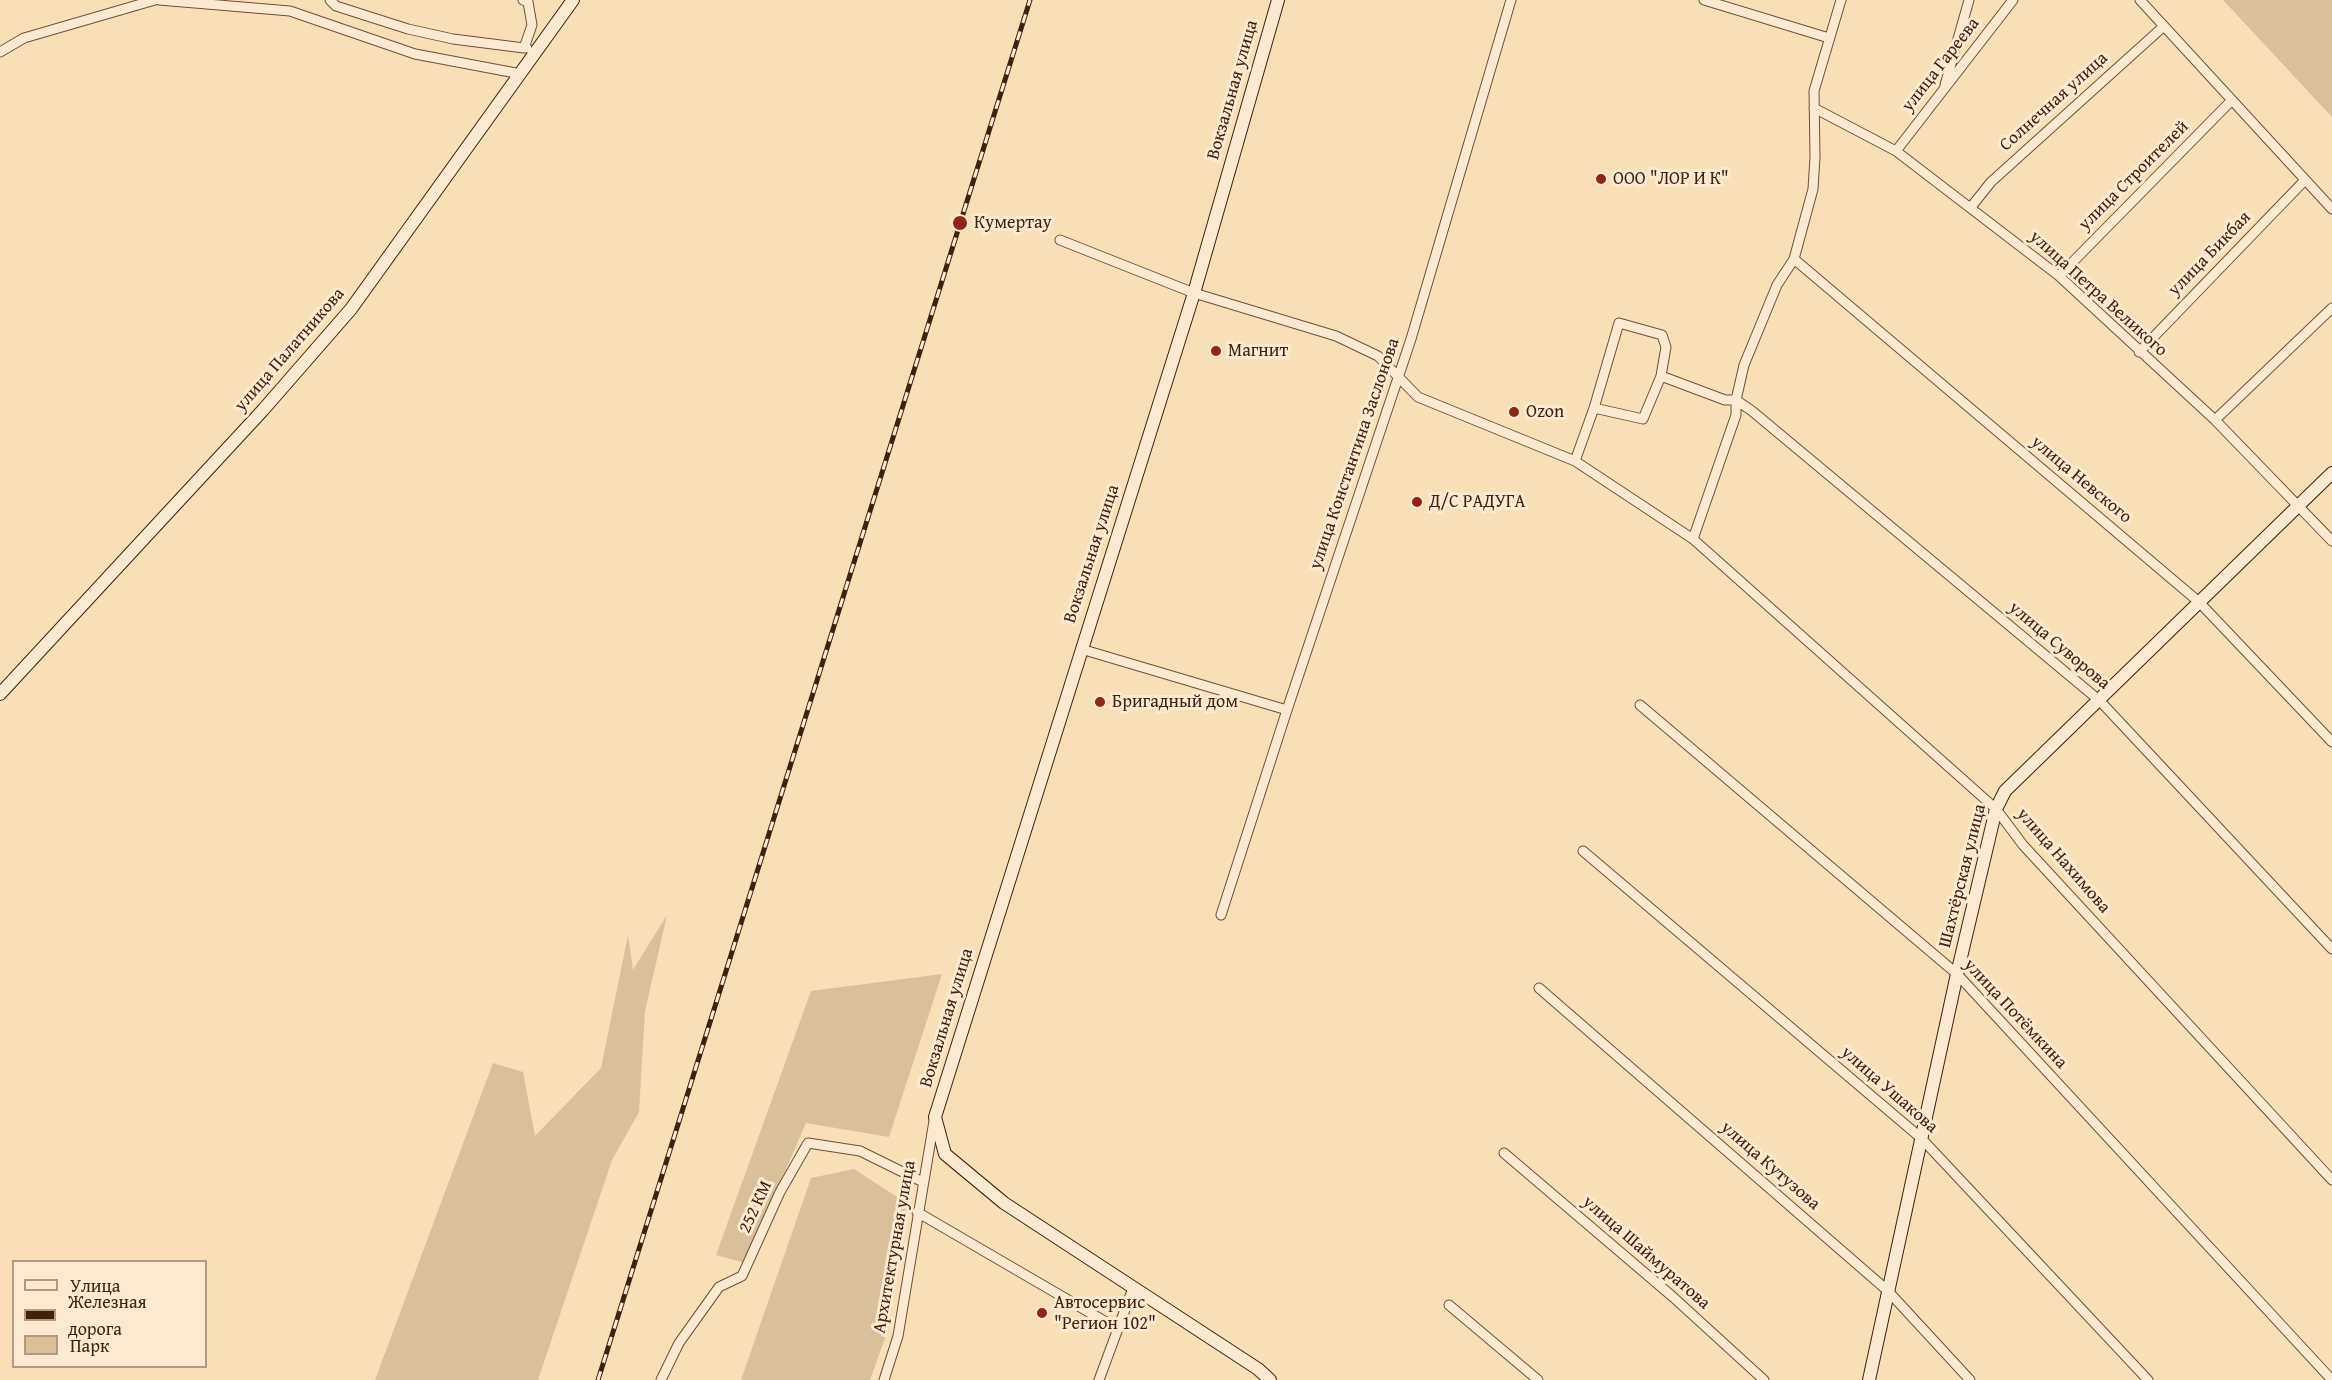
<!DOCTYPE html>
<html>
<head>
<meta charset="utf-8">
<style>
  body { margin:0 }
  #map { position:relative; width:2332px; height:1380px; overflow:hidden; background:#f9dfb5; font-family:"Gentium Book Plus",serif }
  canvas { display:block }
  .legend { position:absolute; left:12px; top:1260px; width:195px; height:108px; box-sizing:border-box; background:#fbeacf; border:2px solid #b09a82; margin:0; padding:8px 10px; list-style:none; font-size:18px; color:#40210f }
  .legend li { display:flex; align-items:center; gap:12px; height:30px }
  .legend b { width:30px; border:2px solid #b09a82 }
</style>
</head>
<body>
<div id="map">
<canvas width="2332" height="1380"></canvas>
<ul class="legend">
<li><b style="height:8px;background:#fbeacf"></b>Улица</li>
<li><b style="height:8px;background:#40210f"></b>Железная дорога</li>
<li><b style="height:16px;background:#dabf99"></b>Парк</li>
</ul>
</div>
<script>
const c = document.querySelector('canvas').getContext('2d');
c.lineJoin = 'round';
function fillPath(path, color) { c.fillStyle = color; c.fill(path, 'evenodd'); }
const shape = rows => new Path2D(rows.map(r => 'M' + r).join(''));
function stroke(path, color, width, dash) { c.strokeStyle = color; c.lineWidth = width; c.lineCap = dash ? 'butt' : 'round'; c.setLineDash(dash || []); c.stroke(path); }
function label(font, color, halo, rows, align = 'center') {
  c.font = font + ' "Gentium Book Plus",serif'; c.lineWidth = 6; c.setLineDash([]); c.textBaseline = 'middle'; c.strokeStyle = halo; c.fillStyle = color; for (const [text, x, y, turn = 0] of rows) {
    c.save(); c.translate(x, y); c.rotate((+turn || 0) * Math.PI / 180); c.textAlign = isNaN(turn) ? turn : align; if (halo) c.strokeText(text, 0, 0); c.fillText(text, 0, 0); c.restore();
  }
}
const green = shape([
  [2223,0,2332,0,2332,117],
  [667,915,645,1011,639,1112,612,1160,538,1380,375,1380,493,1063,523,1072,535,1136,601,1068,628,935,633,970],
  [942,974,889,1137,806,1123,745,1263,716,1255,811,991],
  [854,1169,908,1204,889,1327,870,1380,741,1380,811,1178]
]);
const street = shape([
  [159,0,290,11,415,54,521,74],
  [330,0,336,6,408,29,453,39,524,48],
  [523,0,528,2,532,25,524,48,527,48],
  [1704,0,1829,38],
  [2140,0,2332,209],
  [0,52,24,38,155,0],
  [1945,85,1969,0],
  [1814,108,1896,151,2059,276,2215,420,2332,541],
  [1896,151,2013,0],
  [1971,207,1991,182,2164,26],
  [1060,240,1194,293,1336,336,1378,356,1418,397,1575,461,1693,539,1996,809,2023,845,2332,1180],
  [1794,259,2199,602,2332,742],
  [2059,276,2232,100],
  [2139,352,2305,180],
  [1661,376,1725,400,1736,400,1752,411,2100,701,2332,949],
  [2215,420,2332,308],
  [1575,461,1594,408,1619,323,1662,335,1666,347,1661,376,1643,419,1594,408],
  [1693,539,1736,415,1736,400,1744,365,1777,285,1794,259,1813,189,1815,157,1814,91,1841,0],
  [1081,649,1287,710],
  [1640,705,1957,974,2332,1380],
  [1583,851,1921,1138,2148,1380],
  [1221,915,1287,710,1411,339,1511,0],
  [1539,988,1888,1291,1970,1380],
  [1504,1153,1673,1297,1764,1380],
  [917,1212,1118,1329],
  [1449,1305,1538,1380],
  [661,1380,679,1343,719,1287,742,1276,780,1192,808,1143,860,1151,923,1182],
  [884,1380,898,1336,934,1121],
  [1099,1380,1133,1288]
]);
const secondary = shape([
  [0,694,263,410,351,309,573,0],
  [1270,1380,1258,1369,1004,1203,945,1154,935,1117,1194,293,1278,0],
  [1869,1380,1957,974,1996,809,2005,791,2332,473]
]);
const rail = shape([
  [598,1380,1030,0]
]);
const markers = [
  [1601,179,6,"#8f2418"],
  [960,223,8,"#8f2418"],
  [1216,351,6,"#8f2418"],
  [1514,412,6,"#8f2418"],
  [1417,502,6,"#8f2418"],
  [1100,702,6,"#8f2418"],
  [1042,1313,6,"#8f2418"]
];
const streetNames = [
  ["улица Гареева",1941,65,-52],
  ["Вокзальная улица",1233,90,-74],
  ["Солнечная улица",2054,102,-42],
  ["улица Строителей",2134,176,-45],
  ["улица Бикбая",2210,254,-46],
  ["улица Петра Великого",2098,294,42],
  ["улица Палатникова",290,350,-49],
  ["улица Константина Заслонова",1355,454,-71],
  ["улица Невского",2081,480,40],
  ["Вокзальная улица",1092,554,-72],
  ["улица Суворова",2059,646,40],
  ["улица Нахимова",2063,861,49],
  ["Шахтёрская улица",1963,876,-76],
  ["улица Потёмкина",2015,1014,47],
  ["Вокзальная улица",947,1018,-73],
  ["улица Ушакова",1889,1090,41],
  ["улица Кутузова",1770,1166,41],
  ["252 КМ",756,1207,-65],
  ["Архитектурная улица",895,1247,-80],
  ["улица Шаймуратова",1646,1253,41]
];
const poiNames = [
  ["ООО \"ЛОР И К\"",1613,179],
  ["Кумертау",974,223],
  ["Магнит",1228,351],
  ["Ozon",1526,412],
  ["Д/С РАДУГА",1429,502],
  ["Бригадный дом",1112,702],
  ["Автосервис",1054,1303],
  ["\"Регион 102\"",1054,1324]
];
fillPath(green, '#dabf99');
stroke(street, '#6e5038', 11);
stroke(secondary, '#40210f', 14);
stroke(street, '#fbeacf', 9);
stroke(secondary, '#fbeacf', 12);
stroke(rail, '#40210f', 5);
stroke(rail, '#fbeacf', 3, [9]);
for (const [x, y, r, color] of markers) { const dot = new Path2D(); dot.arc(x, y, r, 0, 2 * Math.PI); c.fillStyle = color; c.fill(dot); stroke(dot, '#fbeacf', 2); }
label('18px', '#40210f', '#fbeacf', streetNames);
label('18px', '#40210f', '#fbeacf', poiNames, 'left');
</script>
</body>
</html>
